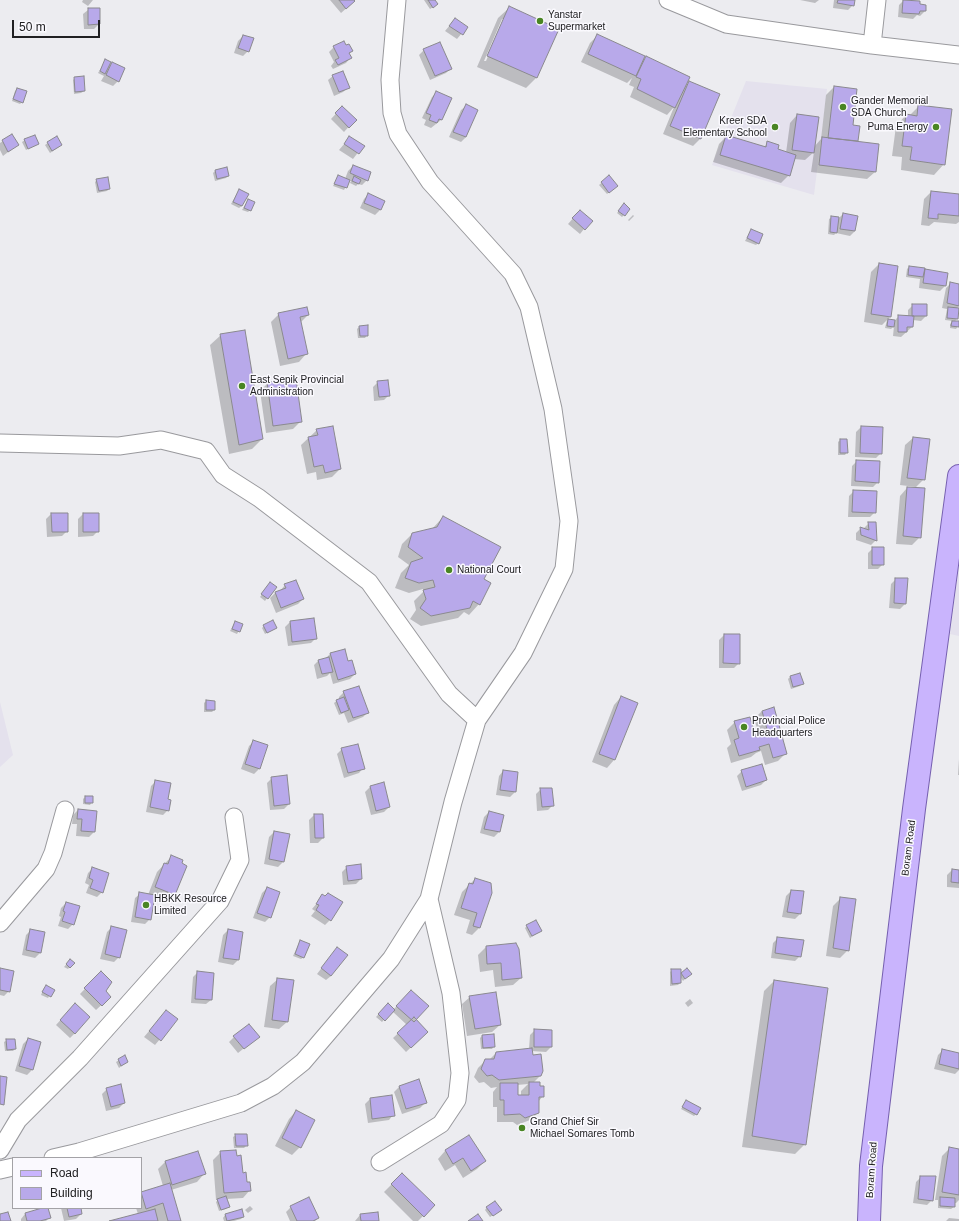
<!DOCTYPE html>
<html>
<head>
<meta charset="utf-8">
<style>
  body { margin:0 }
  #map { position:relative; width:959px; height:1221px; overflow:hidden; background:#ececf0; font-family:Arial,sans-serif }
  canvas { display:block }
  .legend { position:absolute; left:12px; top:1157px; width:130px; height:52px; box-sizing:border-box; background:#faf9fe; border:1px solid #a3a2a6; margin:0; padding:5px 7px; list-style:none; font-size:12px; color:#202022 }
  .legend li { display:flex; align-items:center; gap:8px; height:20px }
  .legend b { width:20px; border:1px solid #a3a2a6 }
  .scale { position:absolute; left:12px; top:20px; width:88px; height:18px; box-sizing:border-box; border:2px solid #202022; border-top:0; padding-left:5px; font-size:12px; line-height:14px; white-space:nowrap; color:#202022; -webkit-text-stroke:3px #faf9fe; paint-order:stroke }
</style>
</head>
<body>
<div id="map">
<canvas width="959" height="1221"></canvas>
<ul class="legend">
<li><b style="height:5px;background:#c9b4fd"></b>Road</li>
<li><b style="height:11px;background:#b8a9ea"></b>Building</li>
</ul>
<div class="scale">50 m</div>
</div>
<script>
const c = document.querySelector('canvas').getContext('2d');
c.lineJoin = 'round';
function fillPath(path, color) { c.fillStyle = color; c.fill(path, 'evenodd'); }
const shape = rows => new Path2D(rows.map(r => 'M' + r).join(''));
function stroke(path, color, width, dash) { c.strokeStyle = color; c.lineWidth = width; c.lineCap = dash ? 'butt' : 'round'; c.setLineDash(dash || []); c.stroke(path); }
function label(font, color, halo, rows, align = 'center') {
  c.font = font + ' Arial,sans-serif'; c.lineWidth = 3; c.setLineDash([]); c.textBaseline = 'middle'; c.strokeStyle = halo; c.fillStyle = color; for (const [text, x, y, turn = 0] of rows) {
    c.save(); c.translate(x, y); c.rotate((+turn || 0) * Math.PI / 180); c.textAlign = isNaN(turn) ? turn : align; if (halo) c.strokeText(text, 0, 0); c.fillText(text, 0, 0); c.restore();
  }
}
const built = shape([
  [746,81,827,89,814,195,712,165],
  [959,565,959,636,950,634],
  [0,702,13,755,0,767]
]);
const shadow = shape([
  [83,0,93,0,88,6,82,2],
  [330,0,353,0,349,6,341,13],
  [424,0,434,0,435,6,430,9],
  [800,0,819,0,815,3],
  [834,0,854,0,853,5,848,10,833,8],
  [904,0,919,5,925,11,920,16,917,15,913,19,898,17,899,5],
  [509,8,557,29,536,78,526,88,477,67,498,18],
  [502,19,504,19,486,61,484,61],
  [88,10,99,24,94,29,84,29,83,14],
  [455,19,467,27,457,39,445,31],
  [598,35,641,63,646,57,685,87,689,82,701,138,693,146,663,134,674,107,667,115,630,97,634,87,629,85,632,78,627,83,581,62,590,43],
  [243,36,248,51,243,56,234,53,238,41],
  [334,47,351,51,349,54,350,58,346,63,333,69,331,66,334,62,329,52],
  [424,50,450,69,446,73,430,80,419,55],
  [106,60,107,68,112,63,118,81,113,86,101,81,104,76,98,73],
  [333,76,348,88,343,92,334,96,328,80],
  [75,78,84,91,81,93,74,94,73,80],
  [834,87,852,126,859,127,857,143,875,172,867,179,811,172,814,152,805,160,794,159,789,175,781,183,713,162,719,144,727,136,763,148,768,143,777,150,786,153,790,123,797,115,814,147,821,139,826,95],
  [17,89,22,102,20,104,12,101,15,91],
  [437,92,450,99,441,120,431,128,424,125,426,120,422,118,432,97],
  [466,106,477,111,466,137,461,142,449,137,461,110],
  [919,106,944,164,934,175,901,170,902,157,892,156,896,126,906,115,909,116],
  [342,107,355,120,344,132,331,119],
  [12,135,17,145,3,156,0,150,0,143],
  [56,137,59,147,50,153,45,145],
  [350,137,363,146,353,159,339,150],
  [25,140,38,144,26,150,22,142],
  [353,166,367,180,362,185,358,184,356,186,350,183,351,181,349,180,344,190,333,186,338,176,345,179,348,171],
  [215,171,228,176,226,178,215,181,213,173],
  [609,177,614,188,607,194,599,185],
  [97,180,109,189,107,191,97,193,95,182],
  [239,190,242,206,239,208,231,204],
  [931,192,959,195,959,222,956,224,934,222,929,226,921,225,924,199],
  [368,195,384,202,380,210,375,215,360,208,364,199],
  [248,200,250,210,248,212,242,210],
  [622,207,624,215,622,217,617,213],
  [843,214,857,216,855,231,850,236,836,233,834,235,828,234,829,219,832,217,839,218],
  [633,215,634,216,629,221,628,220],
  [575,216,584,229,580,234,568,224],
  [751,230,758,243,756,245,745,241],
  [879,264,897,267,890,317,887,320,894,321,899,316,908,317,908,310,913,305,926,316,921,321,913,320,912,327,901,337,893,336,894,326,891,329,885,328,887,320,882,325,864,322,871,272],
  [909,267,923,273,926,270,945,286,940,291,919,288,920,279,906,277,907,269],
  [951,283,959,285,959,306,956,309,957,319,954,322,958,326,956,329,950,328,950,324,953,321,945,320,947,309,942,308,946,288],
  [279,314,308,315,300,323,306,354,299,362,280,366,271,322],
  [359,327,367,335,365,338,358,338,357,329],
  [221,335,262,439,252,449,229,454,210,345],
  [378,382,389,395,384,400,374,401,373,387],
  [268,383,301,421,293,429,266,433,260,391],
  [861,427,881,453,876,458,855,457,856,432],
  [317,430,340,469,332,477,317,480,316,472,307,474,301,445],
  [913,438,929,440,924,479,916,487,900,485,905,445],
  [840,440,847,452,845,455,838,455,838,442],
  [857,461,878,482,873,487,851,486,852,466],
  [907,488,920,537,912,545,896,544,900,496],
  [854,491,875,512,870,517,848,517,849,496],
  [51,514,67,531,62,536,47,537,46,519],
  [83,514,98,514,98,531,93,536,78,537,78,519],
  [443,517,483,580,479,604,469,615,464,612,458,618,421,626,410,619,416,610,414,601,424,591,423,589,409,593,395,588,401,573,409,565,398,557,402,544,412,534,432,529],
  [869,523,876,540,871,545,856,540,856,533,861,528,863,529],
  [873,548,883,564,878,569,868,569,868,553],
  [896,579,905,604,900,609,889,608,891,584],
  [285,585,303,599,298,604,276,613,270,598,275,593,280,591],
  [268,586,275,587,265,601,260,597],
  [235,622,242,625,237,634,230,631],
  [290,622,316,638,311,643,288,646,285,627],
  [264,626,276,628,265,634,262,628],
  [724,635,739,663,734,668,719,668,719,640],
  [330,654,347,662,355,674,350,679,333,684,330,673,327,676,317,679,314,665,319,660,325,659],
  [790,677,802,684,800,686,791,689,788,679],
  [344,692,368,712,363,717,348,723,344,713,339,715,334,703,339,699,339,697],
  [621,697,636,703,614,760,607,768,592,762,614,705],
  [206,701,214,710,212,712,204,712,204,703],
  [762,711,786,753,778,761,765,765,761,751,756,753,751,757,731,763,727,748,731,744,727,730,735,722,755,738,760,737,754,719],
  [254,741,267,746,259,769,254,774,241,769,249,746],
  [342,749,363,768,359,773,344,778,337,754],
  [959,759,959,775,958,775],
  [503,771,517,773,515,792,510,797,496,795,499,776],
  [742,771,766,780,761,785,742,791,737,776],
  [272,778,289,804,284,809,270,810,267,783],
  [156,781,167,800,168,810,163,815,146,812,151,786],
  [384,783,389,807,384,812,371,815,365,792,370,787],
  [541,789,553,805,548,810,537,811,536,794],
  [85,797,92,802,90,805,83,804,83,799],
  [78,810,94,832,89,837,76,836,77,824,72,824,73,815],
  [489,812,503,816,499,832,494,837,480,833,484,817],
  [314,815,323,838,318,843,310,843,309,820],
  [274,832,288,835,283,862,278,867,264,864,269,837],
  [171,857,180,864,186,866,174,895,166,902,154,897,150,919,145,924,131,922,135,898,140,894,148,895,157,872],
  [347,867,361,879,356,884,343,885,342,872],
  [93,868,102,892,97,897,86,893,89,885,85,883,88,873],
  [952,870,959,871,959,888,947,887,947,875],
  [475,879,479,928,472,935,466,933,470,920,454,915,462,892],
  [267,888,270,917,265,922,253,918,262,893],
  [791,891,800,914,795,919,782,917,786,896],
  [323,896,330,920,325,925,311,916,315,911,312,909],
  [841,898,848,950,840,958,826,956,833,906],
  [66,903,73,924,68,929,58,926,61,917,59,916,61,908],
  [527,926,541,931,530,938,525,928],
  [112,927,119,957,114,962,100,959,107,932],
  [31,930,40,953,35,958,22,955,26,935],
  [228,930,242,933,238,960,233,965,218,962,223,935],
  [778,938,800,956,795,961,771,958,773,943],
  [300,941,304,957,301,959,293,956],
  [486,947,521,978,513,985,495,987,493,970,480,972,478,955],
  [333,953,331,976,326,980,317,974],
  [70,960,73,963,68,969,64,967],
  [0,969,9,991,4,996,0,995],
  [672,970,680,975,682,974,688,976,683,981,680,976,680,983,678,985,670,986,670,972],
  [101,972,105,992,110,997,96,1010,80,994],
  [198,972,211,1000,206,1004,191,1003,193,977],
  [278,979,287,1022,279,1029,264,1027,270,986],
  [774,981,805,1144,795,1154,742,1147,764,991],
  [44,988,53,990,48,998,41,995],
  [411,991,415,1019,427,1032,406,1052,393,1038,407,1025,392,1011,382,1022,376,1017,388,1004,393,1010],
  [470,997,500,1025,492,1032,467,1036,462,1004],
  [690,999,693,1003,688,1007,685,1003],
  [75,1004,75,1033,70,1038,56,1025],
  [166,1011,176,1020,155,1045,144,1037],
  [535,1030,551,1047,546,1052,531,1051,540,1076,533,1083,543,1096,538,1102,538,1113,530,1120,517,1125,513,1122,497,1122,497,1107,493,1107,493,1092,497,1087,491,1088,484,1082,479,1083,474,1077,478,1068,486,1060,489,1060,496,1053,529,1049,530,1035],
  [528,1084,521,1091,521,1096,517,1096,517,1085],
  [482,1036,494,1046,492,1049,481,1049,480,1038],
  [234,1037,253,1041,238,1053,229,1042],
  [28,1039,32,1070,27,1075,15,1071,23,1044],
  [7,1040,15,1049,13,1051,5,1051,4,1042],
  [943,1050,959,1054,959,1070,955,1074,934,1069,938,1055],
  [124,1057,127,1062,119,1068,116,1062],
  [399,1087,425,1103,420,1108,402,1114,394,1092],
  [107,1089,124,1103,119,1108,106,1111,102,1094],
  [370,1099,393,1115,389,1120,368,1123,365,1104],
  [686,1102,696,1114,694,1116,681,1109],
  [296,1111,300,1147,292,1155,275,1146,289,1119],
  [236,1135,247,1145,244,1148,234,1148,233,1137],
  [469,1136,485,1161,477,1169,463,1178,455,1165,445,1171,438,1159,445,1151],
  [950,1148,959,1150,959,1200,956,1203,954,1203,954,1207,951,1209,938,1208,938,1200,935,1200,942,1156],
  [221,1152,242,1174,250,1190,243,1198,226,1199,228,1207,226,1209,219,1211,216,1202,218,1200,216,1200,213,1160],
  [165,1162,204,1174,197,1182,171,1190,180,1221,113,1221,138,1214,136,1208,141,1208,141,1193,163,1186,158,1169],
  [402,1174,434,1205,418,1221,413,1221,384,1192],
  [921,1177,932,1200,927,1205,913,1203,916,1182],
  [250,1206,253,1209,248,1213,245,1210],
  [291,1207,318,1218,315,1221,290,1221,286,1212],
  [487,1207,498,1212,490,1217,485,1210],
  [47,1208,50,1217,46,1221,21,1221,21,1219,25,1214],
  [61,1208,80,1208,81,1214,76,1219,64,1221],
  [241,1211,243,1217,241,1219,234,1221,224,1221,223,1218,225,1215],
  [377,1213,378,1221,355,1221,360,1215],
  [949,1218,959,1219,959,1221,946,1221]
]);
const building = shape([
  [339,0,354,0,355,1,346,9,339,0],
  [428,0,435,0,438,4,433,8,428,0],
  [838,0,855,0,854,6,837,3,838,0],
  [903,0,920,1,920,4,926,5,926,11,920,11,919,14,902,13,903,0],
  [509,6,559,29,537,78,487,56,509,6],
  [88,8,100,8,100,24,88,25,88,8],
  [455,18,468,27,463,35,449,26,455,18],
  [597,34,645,56,636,76,588,54,597,34],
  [243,35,254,38,249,52,238,48,243,35],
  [344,41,346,45,349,44,353,51,349,53,352,58,338,65,335,60,339,58,333,46,344,41],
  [440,42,452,69,435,76,423,49,440,42],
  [646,56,690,77,675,108,637,89,641,79,636,77,646,56],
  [105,59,111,62,105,74,100,71,105,59],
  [112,62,125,68,119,82,106,75,112,62],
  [343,71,350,88,339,92,332,75,343,71],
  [84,76,85,91,75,92,74,77,84,76],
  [689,81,720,94,701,139,670,126,689,81],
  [834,86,857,89,853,125,860,126,858,141,828,138,834,86],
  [17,88,27,91,23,103,13,99,17,88],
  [436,91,452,98,442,120,439,119,437,123,429,120,431,115,426,113,436,91],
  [466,104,478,110,466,137,453,132,466,104],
  [918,105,952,109,945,165,910,160,912,147,902,146,906,114,917,116,918,105],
  [342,106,357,120,349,128,335,113,342,106],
  [797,114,819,117,814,153,792,150,797,114],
  [12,134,19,145,8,152,2,140,12,134],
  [35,135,39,144,28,149,24,139,35,135],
  [726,135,766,147,767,141,779,145,778,149,796,155,790,176,720,155,726,135],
  [57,136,62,145,52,151,47,142,57,136],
  [349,136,365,146,359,154,344,144,349,136],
  [822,137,879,144,876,172,819,165,822,137],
  [353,165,371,172,368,181,350,173,353,165],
  [227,167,229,176,217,179,215,170,227,167],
  [338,175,350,180,347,188,334,184,338,175],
  [609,175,618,186,609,193,601,182,609,175],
  [354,176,361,180,359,184,352,181,354,176],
  [108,177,110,189,99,191,96,179,108,177],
  [239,189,249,194,242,206,233,202,239,189],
  [931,191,959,194,959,216,938,214,938,219,928,218,931,191],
  [368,193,385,201,381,210,364,203,368,193],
  [248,199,255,202,251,211,244,208,248,199],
  [624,203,630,209,625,216,618,211,624,203],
  [580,210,593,221,585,230,572,218,580,210],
  [843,213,858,216,855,231,840,229,843,213],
  [831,216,839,217,837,233,830,232,831,216],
  [751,229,763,234,759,244,747,238,751,229],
  [879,263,898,266,891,317,871,314,879,263],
  [909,266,925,268,923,277,908,275,909,266],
  [925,269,948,273,946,286,923,283,925,269],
  [950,282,959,284,959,306,947,303,950,282],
  [912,304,927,304,927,316,912,316,912,304],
  [307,307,309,315,300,317,308,354,288,359,278,313,307,307],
  [948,307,959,308,958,319,947,318,948,307],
  [898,315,914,316,913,327,907,327,907,332,898,332,898,315],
  [888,319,895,320,894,327,887,326,888,319],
  [952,321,959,321,959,327,951,326,952,321],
  [368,325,368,336,360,336,359,326,368,325],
  [245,330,263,439,239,445,220,334,245,330],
  [296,379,302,422,273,426,267,382,296,379],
  [388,380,390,396,379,397,377,381,388,380],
  [333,426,341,469,325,473,323,465,314,467,308,437,318,435,316,429,333,426],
  [861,426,883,427,882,454,860,453,861,426],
  [913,437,930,439,925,480,907,478,913,437],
  [840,439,847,439,848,453,840,453,840,439],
  [856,460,880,461,879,483,855,481,856,460],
  [907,487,925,488,921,538,903,536,907,487],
  [853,490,877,491,876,513,852,512,853,490],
  [51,513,68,513,68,532,52,532,51,513],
  [83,513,99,513,99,532,83,532,83,513],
  [443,516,501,547,484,579,491,583,480,605,473,601,470,608,431,616,420,608,426,599,423,590,435,587,433,580,419,583,405,578,411,562,423,558,408,547,412,533,437,527,443,516],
  [868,522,876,522,877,541,861,535,860,527,869,530,868,522],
  [872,547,884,547,884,565,872,565,872,547],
  [895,578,908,578,906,604,894,603,895,578],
  [296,580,304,599,281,608,275,592,286,588,284,584,296,580],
  [270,582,277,587,268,599,261,594,270,582],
  [314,618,317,639,292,642,290,621,314,618],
  [273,620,277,628,267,633,263,625,273,620],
  [235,621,243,624,240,632,232,629,235,621],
  [724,634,740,634,740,664,723,663,724,634],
  [345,649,348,661,352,660,356,674,338,680,330,653,345,649],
  [329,657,333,672,322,674,318,660,329,657],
  [800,673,804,684,793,687,790,676,800,673],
  [359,686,369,713,353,718,343,691,359,686],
  [621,696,638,703,615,760,599,754,621,696],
  [344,697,349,710,341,713,336,700,344,697],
  [206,700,215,701,215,710,206,710,206,700],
  [774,707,787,754,773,758,769,744,759,747,760,750,739,756,734,740,739,738,734,721,750,717,756,737,768,733,762,711,774,707],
  [253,740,268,745,260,769,245,764,253,740],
  [358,744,365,769,348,773,341,748,358,744],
  [762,764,767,780,746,787,741,770,762,764],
  [503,770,518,772,516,792,500,790,503,770],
  [287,775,290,804,274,806,271,777,287,775],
  [155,780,171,783,168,799,171,800,169,811,150,807,155,780],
  [384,782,390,807,376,811,370,786,384,782],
  [540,788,552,788,554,806,542,807,540,788],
  [85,796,93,796,93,803,85,803,85,796],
  [78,809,97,811,95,832,81,831,82,819,77,819,78,809],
  [489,811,504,815,500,832,484,829,489,811],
  [314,814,323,814,324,838,315,838,314,814],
  [274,831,290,834,284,862,269,859,274,831],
  [171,855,183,860,182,863,187,866,175,895,155,887,164,863,168,864,171,855],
  [361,864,362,879,348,881,346,866,361,864],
  [92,867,109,873,103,893,90,888,93,880,89,878,92,867],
  [952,869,959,870,959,883,951,882,952,869],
  [475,878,491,883,492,893,480,928,473,926,477,913,461,908,469,883,473,884,475,878],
  [267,887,280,892,271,918,257,913,267,887],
  [791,890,804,891,801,914,787,912,791,890],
  [139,892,155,895,151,920,135,917,139,892],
  [328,893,343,902,331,921,316,910,319,905,316,904,322,894,325,896,328,893],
  [840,897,856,899,849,951,833,948,840,897],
  [66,902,80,906,74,925,62,921,65,912,63,911,66,902],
  [536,920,542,931,532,936,526,925,536,920],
  [111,926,127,930,120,958,105,954,111,926],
  [30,929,45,932,41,953,26,950,30,929],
  [228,929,243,932,239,960,223,958,228,929],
  [777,937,804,940,801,957,775,953,777,937],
  [300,940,310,944,304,958,295,954,300,940],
  [516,943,519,949,522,978,502,980,501,963,487,964,486,946,516,943],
  [337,947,348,955,331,976,321,968,337,947],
  [70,959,75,963,70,968,66,964,70,959],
  [0,968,14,971,10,992,0,990,0,968],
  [687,968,692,974,685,979,681,973,687,968],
  [671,969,681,969,681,983,672,984,671,969],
  [101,971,112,982,106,991,111,997,102,1006,84,988,101,971],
  [197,971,214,973,212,1000,195,999,197,971],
  [277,978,294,980,288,1022,272,1020,277,978],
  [774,980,828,988,806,1145,752,1136,774,980],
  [46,985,55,990,51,997,42,992,46,985],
  [411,990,429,1006,414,1022,396,1006,411,990],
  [496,992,501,1025,475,1029,469,996,496,992],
  [75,1003,90,1017,75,1034,60,1020,75,1003],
  [388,1003,395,1010,385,1021,378,1014,388,1003],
  [166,1010,178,1019,161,1041,149,1031,166,1010],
  [414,1017,428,1032,411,1048,397,1033,414,1017],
  [249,1024,260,1037,244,1049,233,1036,249,1024],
  [534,1029,552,1030,552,1047,534,1047,534,1029],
  [494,1034,495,1047,483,1048,482,1035,494,1034],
  [28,1038,41,1042,33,1070,19,1066,28,1038],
  [6,1039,15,1039,16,1049,7,1050,6,1039],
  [532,1048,533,1055,541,1054,543,1071,541,1076,499,1080,492,1075,487,1076,481,1069,485,1059,494,1059,496,1052,532,1048],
  [942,1049,959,1053,959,1069,939,1064,942,1049],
  [125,1055,128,1062,121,1066,118,1059,125,1055],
  [0,1076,7,1077,4,1105,0,1104,0,1076],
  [419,1079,427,1103,406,1109,399,1086,419,1079],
  [529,1082,540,1082,540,1086,544,1086,544,1097,539,1097,539,1113,525,1118,520,1114,504,1115,504,1100,500,1100,500,1083,518,1083,518,1095,529,1095,529,1082],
  [121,1084,125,1103,111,1107,106,1088,121,1084],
  [392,1095,395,1116,372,1119,370,1098,392,1095],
  [686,1100,701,1108,697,1115,682,1107,686,1100],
  [296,1110,315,1120,301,1148,282,1138,296,1110],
  [235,1134,247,1134,248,1146,236,1146,235,1134],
  [469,1135,486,1161,471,1171,463,1158,453,1164,445,1150,469,1135],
  [949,1147,959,1149,959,1195,942,1192,949,1147],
  [236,1150,237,1156,241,1155,243,1173,246,1172,247,1182,250,1182,251,1191,224,1193,220,1151,236,1150],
  [198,1151,206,1174,172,1185,165,1161,198,1151],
  [402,1173,435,1205,424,1217,391,1184,402,1173],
  [920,1176,936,1176,933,1201,918,1199,920,1176],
  [170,1183,181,1221,168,1221,163,1203,146,1209,141,1192,170,1183],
  [226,1196,230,1207,221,1210,217,1199,226,1196],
  [309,1197,319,1218,313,1221,297,1221,290,1206,309,1197],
  [940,1197,955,1198,955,1207,940,1206,940,1197],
  [495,1201,502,1210,493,1216,486,1207,495,1201],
  [42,1208,48,1208,51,1218,40,1221,27,1221,25,1213,42,1208],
  [67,1208,81,1208,82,1214,69,1217,67,1208],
  [155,1209,158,1221,109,1221,155,1209],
  [242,1209,244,1217,227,1221,225,1214,242,1209],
  [8,1212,11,1221,0,1221,0,1214,8,1212],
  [378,1212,379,1221,361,1221,360,1214,378,1212],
  [478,1214,483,1221,468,1221,478,1214]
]);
const minor = shape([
  [668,0,726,24,872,45,959,55],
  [872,45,877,0],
  [0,443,119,446,161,440,206,451,223,475,259,498,369,582,449,694,477,720],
  [0,923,46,869,53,853,65,810],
  [0,1150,18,1120,80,1058,220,901,240,860,234,817],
  [53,1158,79,1152,241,1103,273,1086,303,1062,391,959,429,899,453,802,477,720,523,653,564,569,569,521,553,409,529,307,513,274,430,182,398,134,392,113,390,80,397,0],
  [380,1162,441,1124,457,1100,460,1073,451,993,429,899],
  [0,1170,13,1167]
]);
const major = shape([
  [869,1221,871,1166,914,809,959,476]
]);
const markers = [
  [540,21,4,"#498523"],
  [843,107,4,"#498523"],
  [775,127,4,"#498523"],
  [936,127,4,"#498523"],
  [242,386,4,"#498523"],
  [449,570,4,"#498523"],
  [744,727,4,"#498523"],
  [146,905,4,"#498523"],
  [522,1128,4,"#498523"]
];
const poiNames = [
  ["Yanstar",548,15],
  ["Supermarket",548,27],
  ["Gander Memorial",851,101],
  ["SDA Church",851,113],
  ["Kreer SDA",767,121,"right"],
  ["Elementary School",767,133,"right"],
  ["Puma Energy",928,127,"right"],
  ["East Sepik Provincial",250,380],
  ["Administration",250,392],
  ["National Court",457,570],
  ["Provincial Police",752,721],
  ["Headquarters",752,733],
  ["HBKK Resource",154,899],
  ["Limited",154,911],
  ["Grand Chief Sir",530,1122],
  ["Michael Somares Tomb",530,1134]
];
const streetNames = [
  ["Boram Road",909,848,-83],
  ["Boram Road",872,1170,-86]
];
fillPath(built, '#e4e1ed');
fillPath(shadow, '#0003');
fillPath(building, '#b8a9ea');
stroke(building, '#8a898e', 1);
stroke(minor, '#99999d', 19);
stroke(major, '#7660b0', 24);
stroke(minor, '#fff', 17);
stroke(major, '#c9b4fd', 22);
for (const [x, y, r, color] of markers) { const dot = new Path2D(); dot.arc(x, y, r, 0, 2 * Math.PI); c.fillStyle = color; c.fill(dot); stroke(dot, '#faf9fe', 1.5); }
label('10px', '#202022', '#faf9fe', poiNames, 'left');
label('10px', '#202022', '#faf9fe', streetNames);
</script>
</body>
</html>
